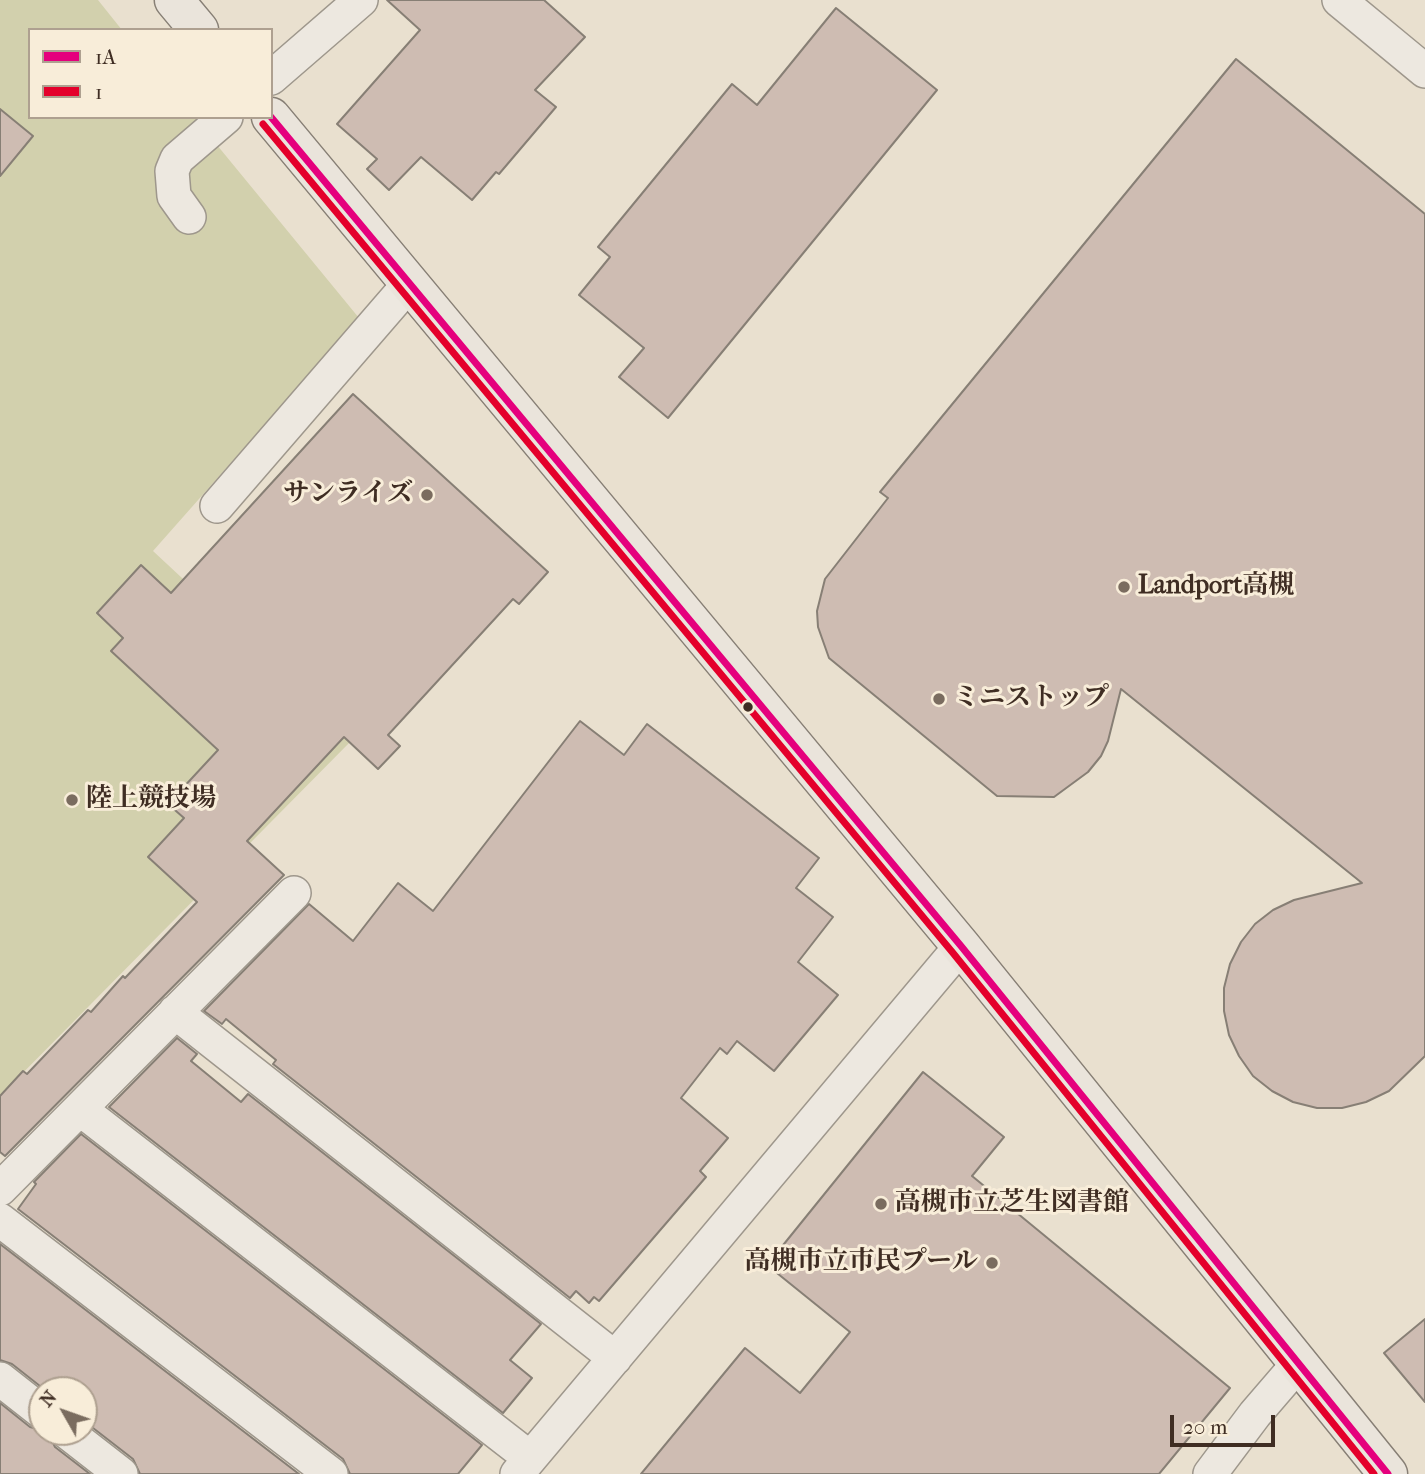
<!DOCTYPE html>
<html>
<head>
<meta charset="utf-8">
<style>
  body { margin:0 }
  #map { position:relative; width:1425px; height:1474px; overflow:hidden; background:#e9e0cf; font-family:"IM FELL French Canon",serif }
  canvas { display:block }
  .legend { position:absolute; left:28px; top:28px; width:245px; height:91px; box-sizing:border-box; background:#f8edd9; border:2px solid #aea090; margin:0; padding:9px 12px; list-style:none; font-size:21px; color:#3f2d23 }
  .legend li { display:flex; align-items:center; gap:14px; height:35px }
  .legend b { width:35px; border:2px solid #aea090 }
  .north { position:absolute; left:28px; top:1376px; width:70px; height:70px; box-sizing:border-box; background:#f8edd9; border:2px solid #aea090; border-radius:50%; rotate:310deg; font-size:19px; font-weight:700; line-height:28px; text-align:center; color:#3f2d23 }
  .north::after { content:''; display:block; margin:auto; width:24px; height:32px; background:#7a6c5f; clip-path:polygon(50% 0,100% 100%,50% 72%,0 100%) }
  .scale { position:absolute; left:1170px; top:1415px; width:105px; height:32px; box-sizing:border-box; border:4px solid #3f2d23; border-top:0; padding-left:9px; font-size:21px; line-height:24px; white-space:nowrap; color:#3f2d23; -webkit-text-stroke:5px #f8edd9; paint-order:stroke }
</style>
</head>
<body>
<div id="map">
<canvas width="1425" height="1474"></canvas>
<ul class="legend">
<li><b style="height:9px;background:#e5007d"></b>1A</li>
<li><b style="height:9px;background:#e4002b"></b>1</li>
</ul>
<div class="north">N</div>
<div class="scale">20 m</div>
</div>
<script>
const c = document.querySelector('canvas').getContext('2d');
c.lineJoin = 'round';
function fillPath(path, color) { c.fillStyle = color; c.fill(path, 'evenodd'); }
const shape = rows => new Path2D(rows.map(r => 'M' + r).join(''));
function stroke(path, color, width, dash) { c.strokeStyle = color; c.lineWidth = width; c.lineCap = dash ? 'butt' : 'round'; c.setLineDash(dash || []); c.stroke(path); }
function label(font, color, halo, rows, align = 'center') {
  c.font = font + ' "IM FELL French Canon","Noto Serif JP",serif'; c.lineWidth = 6; c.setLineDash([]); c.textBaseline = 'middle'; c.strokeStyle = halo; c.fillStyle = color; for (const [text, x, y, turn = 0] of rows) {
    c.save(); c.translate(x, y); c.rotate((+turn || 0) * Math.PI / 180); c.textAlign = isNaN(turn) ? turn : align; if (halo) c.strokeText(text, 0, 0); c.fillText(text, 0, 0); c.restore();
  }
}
const green = shape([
  [0,0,98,0,122,30,30,30,30,117,194,117,359,318,153,551,354,738,0,1096]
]);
const building = shape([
  [387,0,544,0,585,37,535,90,556,107,499,174,496,172,472,200,421,157,389,190,367,169,377,159,337,124,420,30,387,0],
  [836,8,937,90,668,418,619,377,644,348,579,295,610,257,598,247,732,84,757,105,836,8],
  [1236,59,1425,214,1425,1056,1389,1091,1366,1102,1342,1108,1317,1108,1293,1102,1272,1091,1253,1076,1239,1056,1229,1035,1224,1011,1224,988,1230,964,1241,942,1255,924,1273,910,1294,900,1362,883,1121,689,1108,741,1101,756,1088,772,1054,797,997,796,829,658,818,627,817,611,825,579,888,498,880,492,1236,59],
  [0,109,33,136,0,176,0,109],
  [353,394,548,572,519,604,513,599,388,735,400,746,378,769,344,737,247,841,284,875,5,1156,0,1152,0,1096,23,1071,27,1074,88,1010,91,1012,123,976,125,978,197,902,148,857,184,818,168,804,218,750,111,651,123,638,97,613,141,565,171,593,353,394],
  [580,721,624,755,647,724,819,858,796,888,833,917,798,962,838,995,774,1071,737,1041,727,1054,720,1048,681,1098,728,1138,700,1171,706,1177,599,1301,594,1297,589,1303,576,1291,570,1298,565,1294,273,1064,276,1060,226,1019,222,1024,204,1011,309,904,353,941,398,883,433,911,580,721],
  [177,1038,197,1054,191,1061,241,1102,248,1094,541,1324,510,1360,532,1378,503,1413,109,1107,177,1038],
  [923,1072,1004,1137,972,1176,1230,1388,1159,1474,641,1474,745,1348,800,1393,850,1332,767,1265,923,1072],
  [81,1134,482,1445,458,1474,350,1474,343,1459,18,1209,36,1184,34,1182,81,1134],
  [0,1244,299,1474,140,1474,133,1459,84,1421,84,1390,45,1390,12,1364,0,1360,0,1244],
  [1425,1319,1425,1402,1384,1353,1425,1319],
  [0,1403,30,1427,48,1432,55,1447,90,1474,0,1474,0,1403]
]);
const minor = shape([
  [1339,0,1425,71],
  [271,78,361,0],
  [189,217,174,196,172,171,177,159,226,117],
  [217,506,409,284],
  [175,1012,615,1358],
  [80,1109,530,1458],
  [0,1189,294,893],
  [0,1220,331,1474],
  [0,1379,42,1412],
  [67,1432,121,1474],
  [517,1474,961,946],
  [1210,1474,1255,1414,1298,1364]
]);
const major = shape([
  [174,0,199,30],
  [271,117,961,946,1388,1474]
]);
const bus1 = shape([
  [271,117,961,946,1388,1474]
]);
const bus2 = shape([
  [263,124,953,953,1374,1474]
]);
const markers = [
  [427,495,7,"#7a6c5f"],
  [1124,587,7,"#7a6c5f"],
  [939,699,7,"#7a6c5f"],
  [748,707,6,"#3f2d23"],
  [72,800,7,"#7a6c5f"],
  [881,1204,7,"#7a6c5f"],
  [992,1263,7,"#7a6c5f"]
];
const poiNames = [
  ["サンライズ",413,495,"right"],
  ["Landport高槻",1138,587],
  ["ミニストップ",953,699],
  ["陸上競技場",86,800],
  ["高槻市立芝生図書館",895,1204],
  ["高槻市立市民プール",978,1263,"right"]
];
fillPath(green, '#d2d0ad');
fillPath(building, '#cebcb2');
stroke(building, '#877f75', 2);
stroke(minor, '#9e978c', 36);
stroke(major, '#877f75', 41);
stroke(minor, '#ede8e0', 33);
stroke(major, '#eae4db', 38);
stroke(bus1, '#e5007d', 7);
stroke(bus2, '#e4002b', 7);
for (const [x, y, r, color] of markers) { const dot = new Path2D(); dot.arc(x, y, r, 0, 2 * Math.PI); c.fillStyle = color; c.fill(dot); stroke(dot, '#f8edd9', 2.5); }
label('bold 26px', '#3f2d23', '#f8edd9', poiNames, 'left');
</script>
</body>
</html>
